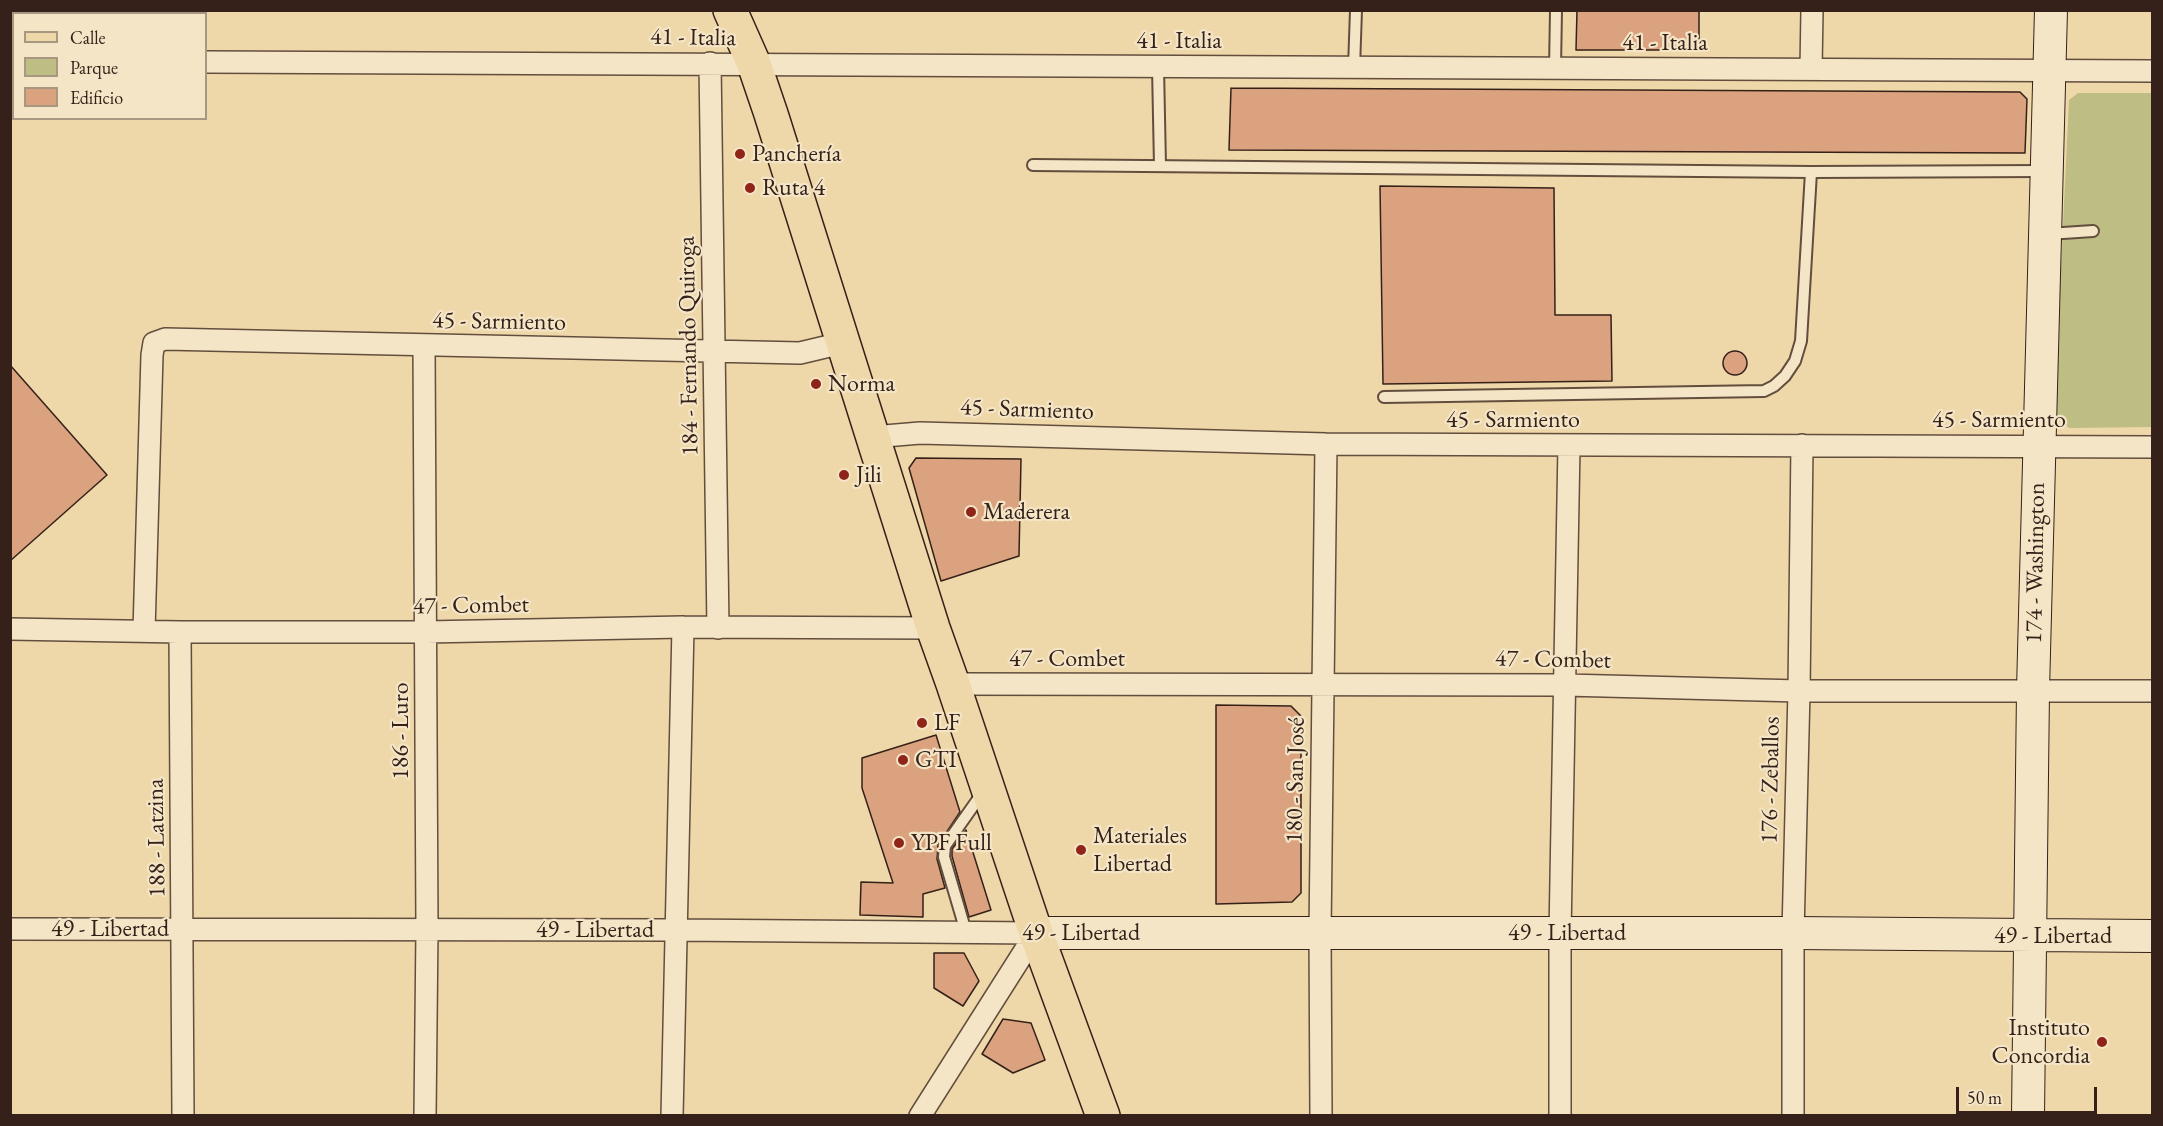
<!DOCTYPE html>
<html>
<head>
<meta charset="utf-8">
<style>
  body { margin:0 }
  #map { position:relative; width:2163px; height:1126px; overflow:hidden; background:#eed7a8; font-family:"EB Garamond",serif }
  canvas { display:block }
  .frame { position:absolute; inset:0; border:12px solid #35211a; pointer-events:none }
  .legend { position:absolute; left:12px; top:12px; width:195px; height:108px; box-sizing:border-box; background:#f4e5c6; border:2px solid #a89781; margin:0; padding:8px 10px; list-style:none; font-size:18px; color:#35211a }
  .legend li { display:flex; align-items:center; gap:12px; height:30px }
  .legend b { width:30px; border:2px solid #a89781 }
  .scale { position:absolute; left:1956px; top:1087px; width:141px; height:27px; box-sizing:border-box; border:3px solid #35211a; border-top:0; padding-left:8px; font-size:18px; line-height:21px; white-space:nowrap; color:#35211a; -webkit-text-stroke:4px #f4e5c6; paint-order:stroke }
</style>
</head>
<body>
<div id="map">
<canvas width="2163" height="1126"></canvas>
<div class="frame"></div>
<ul class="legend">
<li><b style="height:8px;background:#eed7a8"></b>Calle</li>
<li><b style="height:16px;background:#bebd84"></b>Parque</li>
<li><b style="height:16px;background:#daa27e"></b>Edificio</li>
</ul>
<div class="scale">50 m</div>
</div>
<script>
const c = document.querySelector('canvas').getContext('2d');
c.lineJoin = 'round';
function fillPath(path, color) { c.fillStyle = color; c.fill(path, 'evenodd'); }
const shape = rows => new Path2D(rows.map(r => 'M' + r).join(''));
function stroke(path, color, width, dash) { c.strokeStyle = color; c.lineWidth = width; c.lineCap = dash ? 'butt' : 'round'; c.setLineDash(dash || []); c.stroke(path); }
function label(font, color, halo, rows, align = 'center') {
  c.font = font + ' "EB Garamond",serif'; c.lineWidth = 4.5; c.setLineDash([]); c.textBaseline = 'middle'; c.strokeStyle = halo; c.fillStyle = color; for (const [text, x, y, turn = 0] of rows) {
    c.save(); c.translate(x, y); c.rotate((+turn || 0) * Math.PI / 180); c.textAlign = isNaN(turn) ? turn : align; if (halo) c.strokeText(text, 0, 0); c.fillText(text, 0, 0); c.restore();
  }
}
const green = shape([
  [2078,93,2152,93,2152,427,2069,428,2054,413,2069,100]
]);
const building = shape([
  [1577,10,1699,10,1699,50,1576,50,1577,10],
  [1231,88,2020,92,2027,99,2025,153,1229,150,1231,88],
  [1380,186,1554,188,1555,315,1611,315,1612,381,1383,384,1380,186],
  '1723 363a12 12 0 1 1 24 0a12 12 0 1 1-24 0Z',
  [10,365,107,475,10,561,10,365],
  [916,458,1021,459,1019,556,941,581,909,468,916,458],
  [1216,705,1291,706,1301,716,1301,893,1292,902,1216,904,1216,705],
  [936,735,960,812,938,845,937,859,945,888,923,894,923,917,860,915,861,882,893,883,862,788,862,758,936,735],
  [966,830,991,910,969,917,952,856,952,849,966,830],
  [934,953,964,953,979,981,963,1006,934,988,934,953],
  [1003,1019,1031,1023,1045,1060,1013,1073,982,1054,1003,1019]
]);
const lane = shape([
  [112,10,113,14],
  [1158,67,1160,166],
  [1354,68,1356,10],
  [1555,68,1556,10],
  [1033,165,1811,172,2043,171],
  [2048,234,2093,231],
  [1384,397,1764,391,1774,386,1785,376,1795,361,1801,341,1811,172],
  [966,932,944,857,945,846,983,792]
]);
const street = shape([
  [10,61,14,61],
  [206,62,2152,71],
  [710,63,718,628],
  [1811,69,1812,10],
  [424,346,427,929,425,1116],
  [873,437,920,433,1326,444,2152,447],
  [10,629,180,632,426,632,683,627,933,628],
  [144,631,152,355,154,343,165,339,800,353,842,343],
  [180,632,183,1116],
  [953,684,1566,685,1799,691,2152,691],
  [10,929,676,930,1036,933],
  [672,1116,683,627],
  [920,1116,1036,933],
  [1321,1116,1320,932,1326,444],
  [1560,1116,1560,933,1569,446],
  [1793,1116,1793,933,1799,691,1802,445]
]);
const secondary = shape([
  [1036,933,1793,933,2152,936],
  [2028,1116,2033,690,2051,10]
]);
const primary = shape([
  [730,10,754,64,771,114,933,628,953,684,1036,933,1103,1116]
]);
const markers = [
  [740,154,6,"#8f2418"],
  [750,188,6,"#8f2418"],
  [816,384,6,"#8f2418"],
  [844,475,6,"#8f2418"],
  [971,512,6,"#8f2418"],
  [922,723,6,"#8f2418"],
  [903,760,6,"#8f2418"],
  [899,843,6,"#8f2418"],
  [1081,850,6,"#8f2418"],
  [2102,1042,6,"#8f2418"]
];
const streetNames = [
  ["41 - Italia",693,38,1],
  ["41 - Italia",1179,41],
  ["41 - Italia",1665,43],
  ["45 - Sarmiento",499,322,1],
  ["184 - Fernando Quiroga",689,346,-91],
  ["45 - Sarmiento",1027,410,2],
  ["45 - Sarmiento",1513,420],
  ["45 - Sarmiento",1999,420],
  ["174 - Washington",2036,563,-89],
  ["47 - Combet",471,606,-1],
  ["47 - Combet",1067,659],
  ["47 - Combet",1553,660,1],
  ["186 - Luro",401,731,-90],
  ["180 - San José",1296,780,-89],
  ["176 - Zeballos",1771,780,-89],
  ["188 - Latzina",157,838,-91],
  ["49 - Libertad",110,929],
  ["49 - Libertad",595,930],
  ["49 - Libertad",1081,933],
  ["49 - Libertad",1567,933],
  ["49 - Libertad",2053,936]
];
const poiNames = [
  ["Panchería",752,154],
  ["Ruta 4",762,188],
  ["Norma",828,384],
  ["Jili",856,475],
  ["Maderera",983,512],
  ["LF",934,723],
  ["GTI",915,760],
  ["Materiales",1093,836],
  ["Libertad",1093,864],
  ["YPF Full",911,843],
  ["Instituto",2090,1028,"right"],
  ["Concordia",2090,1056,"right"]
];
fillPath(green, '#bebd84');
fillPath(building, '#daa27e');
stroke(building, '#35211a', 1.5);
stroke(lane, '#634e3e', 14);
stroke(street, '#634e3e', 24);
stroke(secondary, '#35211a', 34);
stroke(primary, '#35211a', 36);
stroke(lane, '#f4e5c6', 10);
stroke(street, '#f4e5c6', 21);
stroke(secondary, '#f4e5c6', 32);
stroke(primary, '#eed7a8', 33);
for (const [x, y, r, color] of markers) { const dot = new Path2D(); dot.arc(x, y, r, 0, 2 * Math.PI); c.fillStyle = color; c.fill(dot); stroke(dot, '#f4e5c6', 2); }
label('24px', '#35211a', '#f4e5c6', streetNames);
label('24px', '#35211a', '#f4e5c6', poiNames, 'left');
</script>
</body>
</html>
